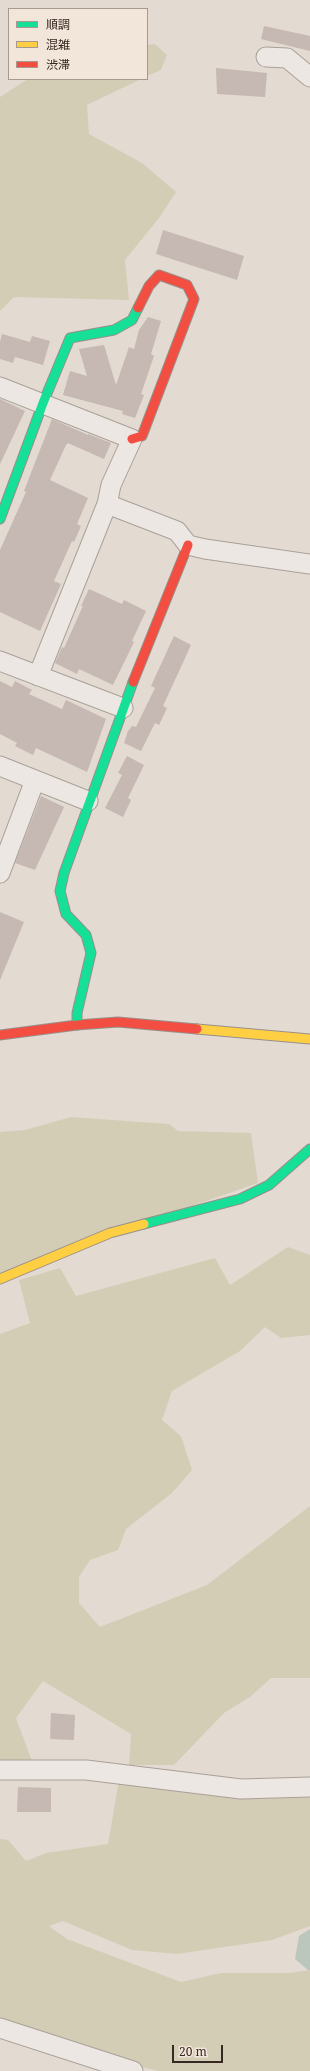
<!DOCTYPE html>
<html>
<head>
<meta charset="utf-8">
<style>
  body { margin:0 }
  #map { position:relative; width:310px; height:2071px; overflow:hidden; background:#e3dad1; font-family:"Noto Serif","Noto Sans JP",serif }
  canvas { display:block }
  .legend { position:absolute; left:8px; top:8px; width:140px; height:72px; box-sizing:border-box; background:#f2e5d9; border:1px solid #a79990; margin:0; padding:5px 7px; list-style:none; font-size:12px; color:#372822 }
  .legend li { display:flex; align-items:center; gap:8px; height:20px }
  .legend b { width:20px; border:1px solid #a79990 }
  .scale { position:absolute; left:172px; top:2045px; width:51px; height:18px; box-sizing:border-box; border:2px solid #372822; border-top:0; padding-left:5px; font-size:12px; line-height:14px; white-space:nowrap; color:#372822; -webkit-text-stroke:3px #f2e5d9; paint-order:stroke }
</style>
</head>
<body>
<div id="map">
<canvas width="310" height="2071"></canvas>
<ul class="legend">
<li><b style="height:5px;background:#16e098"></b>順調</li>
<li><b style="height:5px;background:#ffcf43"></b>混雑</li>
<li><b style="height:5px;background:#f24e42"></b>渋滞</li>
</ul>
<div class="scale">20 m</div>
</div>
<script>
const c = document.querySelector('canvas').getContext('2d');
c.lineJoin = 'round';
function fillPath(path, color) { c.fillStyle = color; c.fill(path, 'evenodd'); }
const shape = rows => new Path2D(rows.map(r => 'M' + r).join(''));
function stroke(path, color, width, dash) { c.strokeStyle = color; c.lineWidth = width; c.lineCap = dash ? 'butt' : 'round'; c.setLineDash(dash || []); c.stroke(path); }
const green = shape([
  [155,44,167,55,161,70,147,76,147,45],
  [28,79,141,79,87,105,89,134,142,163,176,192,159,218,125,260,129,300,14,297,0,311,0,97],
  [71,1117,169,1124,178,1131,251,1133,258,1183,0,1273,0,1132,25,1130],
  [288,1247,310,1255,310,1335,281,1338,265,1327,240,1351,172,1391,162,1420,181,1436,192,1470,172,1493,126,1529,118,1550,90,1560,79,1577,79,1603,100,1627,207,1585,310,1506,310,1678,271,1678,250,1697,224,1713,174,1765,129,1765,131,1734,43,1681,16,1718,32,1761,0,1763,0,1334,30,1323,19,1280,60,1268,76,1296,215,1258,230,1285],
  [119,1780,239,1799,310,1797,310,1926,272,1940,177,1954,132,1950,63,1921,49,1926,67,1939,181,1982,221,1973,289,1973,310,1970,310,2071,158,2071,134,2065,0,2023,0,1839,8,1840,26,1861,46,1853,108,1844]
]);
const water = shape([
  [310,1929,310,1970,308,1970,295,1959,299,1936]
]);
const building = shape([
  [264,26,310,36,310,51,261,39],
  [216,68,267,73,265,97,217,94],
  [163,230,244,256,237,280,156,254],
  [148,317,161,321,151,354,154,356,141,394,144,395,135,418,122,414,123,411,63,395,70,371,87,376,79,349,104,345,116,385,129,347,134,349,139,330],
  [2,334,30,342,32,336,50,341,43,365,15,357,13,363,0,359,0,342],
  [0,399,25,411,0,464],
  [52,419,88,435,88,434,111,443,104,459,68,443,66,445,50,480,88,498,77,524,81,526,74,542,72,541,54,581,61,584,40,631,0,612,0,550,26,492,24,491],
  [89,589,122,604,124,600,146,611,132,641,134,642,113,685,79,669,77,674,55,663,62,647,64,648,83,606,81,606],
  [174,636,191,645,163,706,167,708,159,725,155,723,141,751,124,743,128,731,132,726,136,727,155,688,151,686],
  [0,681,12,687,15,681,32,690,29,694,62,709,66,700,106,719,87,772,36,748,33,755,15,746,17,743,0,734],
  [127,756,144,765,128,798,131,800,123,817,105,808,122,775,118,773],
  [41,796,64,807,35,870,15,863],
  [0,912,24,922,0,980],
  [51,1713,75,1715,74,1740,50,1739],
  [18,1787,51,1788,51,1812,17,1812]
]);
const street = shape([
  [266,57,287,58,310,77],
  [0,387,132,439,111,485,107,504,177,531,188,545,205,549,310,564],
  [0,661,123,708],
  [38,676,107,504],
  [0,766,88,801],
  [0,873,35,780],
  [0,1770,86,1770,241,1789,310,1787],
  [0,2028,133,2071]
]);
const fast = shape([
  [0,519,43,403,70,338,114,330,132,320,138,308],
  [77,1025,77,1013,91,953,86,935,66,914,60,891,64,873,133,682],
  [144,1224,240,1199,269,1185,310,1149]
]);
const slow = shape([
  [197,1029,310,1039],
  [0,1279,110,1233,144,1224]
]);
const jam = shape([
  [132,439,142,436,194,299,187,285,159,275,149,286,138,308],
  [133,682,188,545],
  [0,1035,77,1025,118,1022,197,1029]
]);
fillPath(green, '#d4cdb6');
fillPath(water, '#bbc7bd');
fillPath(building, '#c6b8b2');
stroke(street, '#a9a099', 21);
stroke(fast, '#988f8a', 11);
stroke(slow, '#988f8a', 11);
stroke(jam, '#988f8a', 11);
stroke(street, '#ece7e2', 19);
stroke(fast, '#16e098', 9);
stroke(slow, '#ffcf43', 9);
stroke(jam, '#f24e42', 9);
</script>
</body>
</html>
